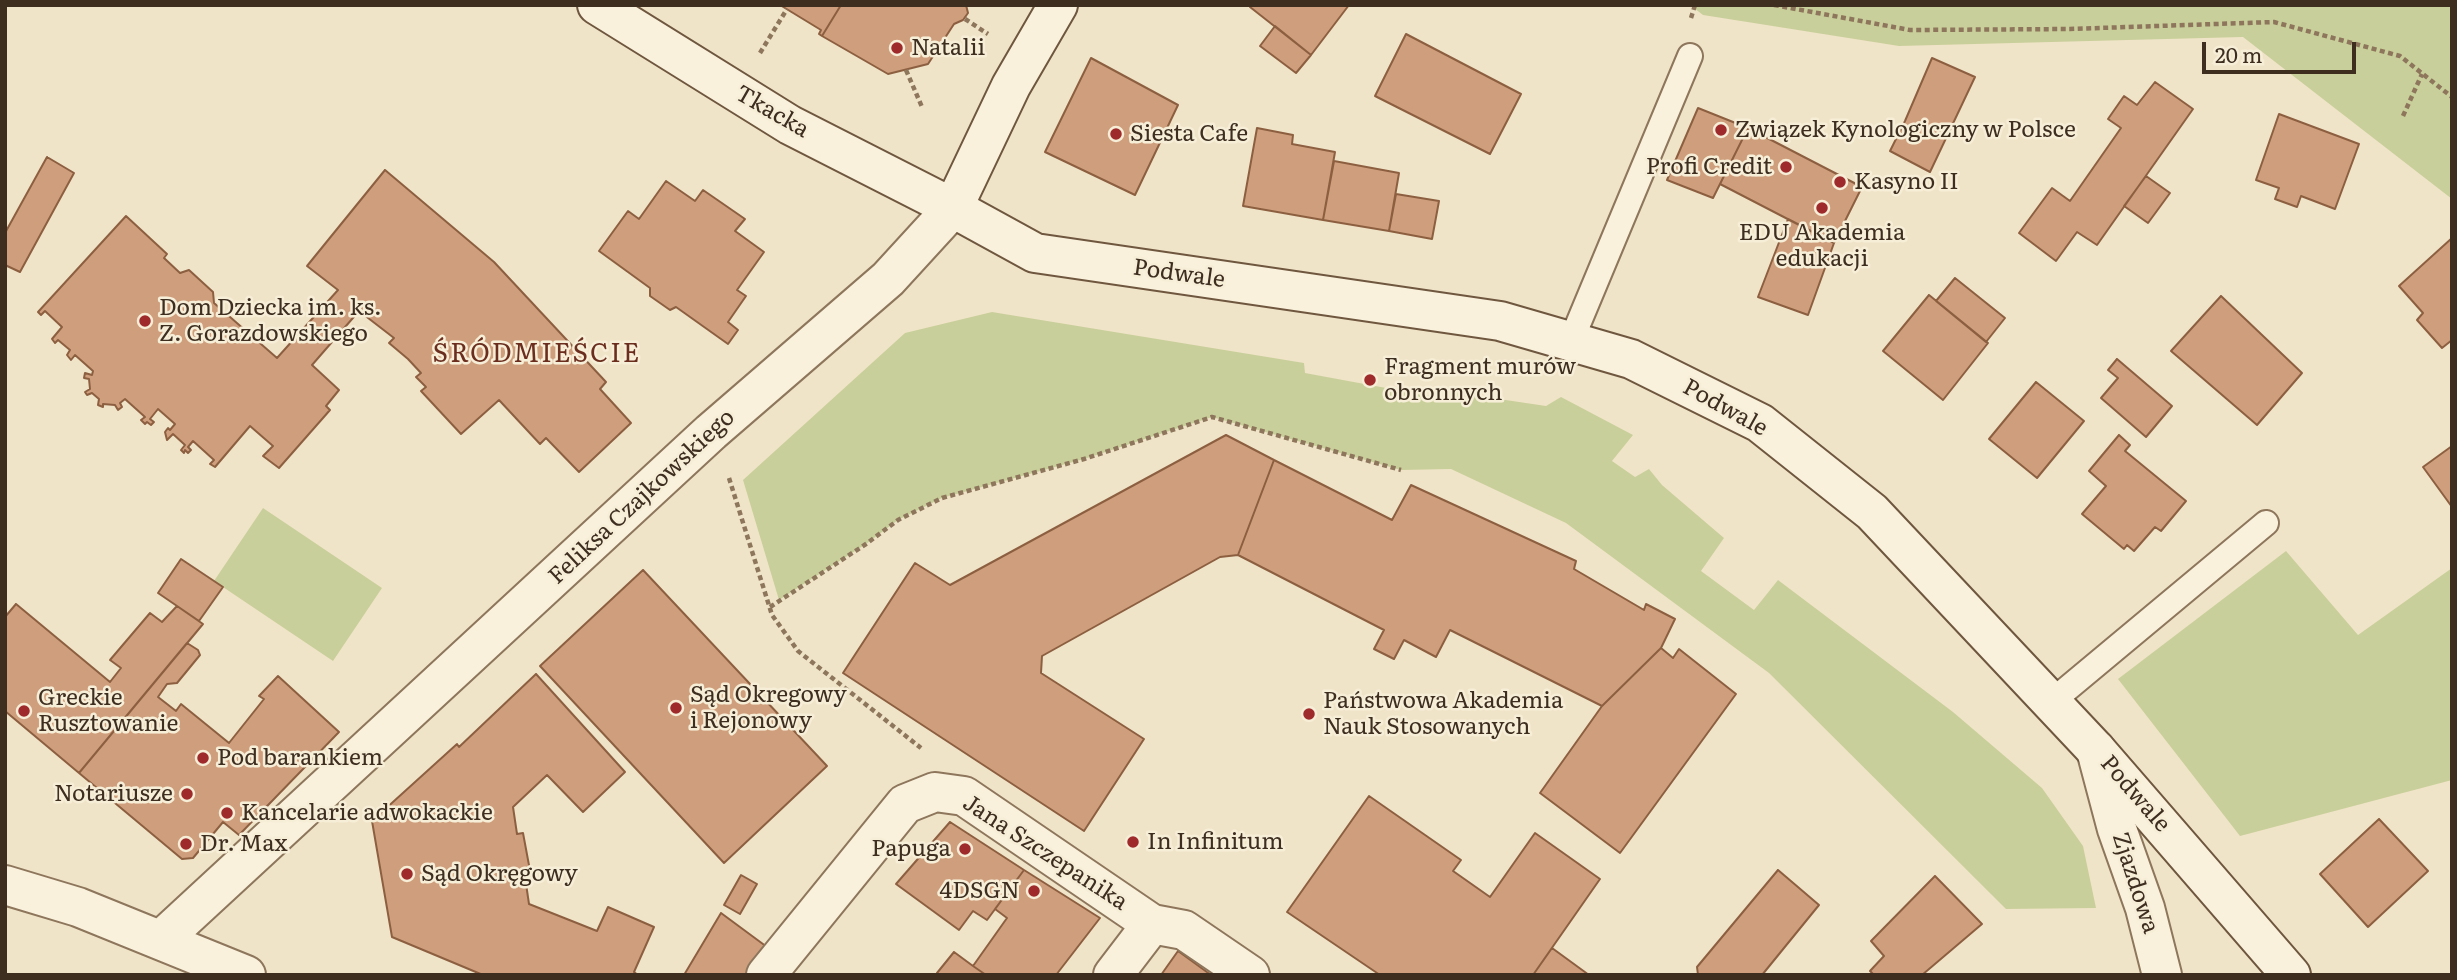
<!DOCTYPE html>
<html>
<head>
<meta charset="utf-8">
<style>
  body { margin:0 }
  #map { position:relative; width:2457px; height:980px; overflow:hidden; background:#f0e4c8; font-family:Literata,serif }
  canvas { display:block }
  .frame { position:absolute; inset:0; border:7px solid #3d2e20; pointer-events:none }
  .scale { position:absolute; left:2202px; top:42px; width:154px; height:32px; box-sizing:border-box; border:4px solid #3d2e20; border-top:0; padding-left:9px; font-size:21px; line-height:24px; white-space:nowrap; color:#3d2e20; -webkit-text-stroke:5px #f7eed8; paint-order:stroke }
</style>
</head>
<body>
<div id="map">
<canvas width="2457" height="980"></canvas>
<div class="frame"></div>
<div class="scale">20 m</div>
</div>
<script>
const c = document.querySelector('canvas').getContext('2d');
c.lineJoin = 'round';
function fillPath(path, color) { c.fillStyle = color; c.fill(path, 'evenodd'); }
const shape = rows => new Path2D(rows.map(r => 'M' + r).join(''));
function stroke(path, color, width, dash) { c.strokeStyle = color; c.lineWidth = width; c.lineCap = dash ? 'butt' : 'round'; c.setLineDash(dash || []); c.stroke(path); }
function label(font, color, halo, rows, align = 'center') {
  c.font = font + ' Literata,serif'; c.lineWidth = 5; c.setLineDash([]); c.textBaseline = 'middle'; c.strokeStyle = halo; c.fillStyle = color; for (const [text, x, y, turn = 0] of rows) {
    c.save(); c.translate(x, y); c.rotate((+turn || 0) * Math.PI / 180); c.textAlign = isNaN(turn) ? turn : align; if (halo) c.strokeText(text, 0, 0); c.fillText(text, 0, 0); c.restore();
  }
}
const green = shape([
  [1690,5,2452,5,2452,199,2243,37,1899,46,1703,15],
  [992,312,1304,363,1305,373,1451,400,1452,392,1546,406,1561,397,1633,435,1612,461,1635,477,1649,469,1662,485,1724,538,1701,571,1754,610,1778,580,1953,712,2042,788,2083,846,2096,908,2006,909,1769,673,1566,523,1451,469,1401,470,1212,417,1084,459,942,498,898,520,866,544,779,600,743,480,905,333],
  [263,508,382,588,333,661,214,581],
  [2286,551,2358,635,2452,568,2452,780,2240,836,2118,679]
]);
const building = shape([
  [780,5,841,5,822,36,819,34,821,30,780,5],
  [841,5,966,5,968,13,963,20,954,24,928,64,888,74,822,36,841,5],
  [1251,5,1349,5,1311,55,1250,7,1251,5],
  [1275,26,1311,55,1296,73,1260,46,1275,26],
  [1406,34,1521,94,1490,154,1375,96,1406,34],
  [1091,58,1178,105,1135,195,1045,152,1091,58],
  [1932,58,1975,77,1930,172,1890,151,1905,121,1932,58],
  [2155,82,2193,109,2097,245,2077,232,2056,261,2019,233,2052,188,2070,201,2121,128,2108,119,2124,96,2137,105,2155,82],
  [1698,108,1748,128,1713,198,1667,180,1698,108],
  [2279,114,2359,144,2335,209,2301,196,2297,207,2275,199,2279,188,2256,180,2279,114],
  [1257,128,1293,135,1292,144,1335,152,1323,220,1243,206,1257,128],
  [1748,128,1862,187,1834,243,1720,184,1748,128],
  [47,157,74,173,20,272,5,265,5,233,47,157],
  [1334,161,1399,173,1389,231,1323,220,1334,161],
  [385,170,494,262,606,382,600,389,631,423,579,472,546,438,540,444,499,400,461,434,421,391,426,387,416,377,421,373,408,359,389,343,394,338,359,311,312,365,339,390,326,406,330,410,279,468,263,456,273,446,250,426,215,467,210,464,214,460,193,441,188,447,191,450,188,453,185,450,184,453,181,450,185,445,173,434,167,440,165,432,168,428,170,430,175,424,158,409,150,419,154,422,151,425,147,422,145,424,141,420,145,417,125,399,120,403,122,407,118,410,115,405,103,404,103,407,98,405,99,399,92,393,87,395,85,392,90,389,89,379,84,378,85,373,92,375,93,371,75,355,71,360,67,355,70,350,58,340,55,343,52,339,62,327,45,311,41,315,38,312,126,216,167,254,164,258,180,273,189,270,213,292,214,303,277,358,338,290,307,266,385,170],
  [2146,176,2170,193,2148,223,2124,206,2146,176],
  [666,181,695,201,703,190,745,219,735,231,764,252,737,290,746,296,728,322,738,330,728,344,676,307,670,310,650,296,650,288,599,251,628,211,639,219,666,181],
  [1396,194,1439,201,1432,239,1389,231,1396,194],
  [1788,219,1834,243,1808,315,1758,297,1788,219],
  [2452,238,2452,340,2442,348,2417,320,2423,313,2399,286,2452,238],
  [1955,278,2005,318,1986,342,1936,301,1955,278],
  [1929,295,1988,343,1943,400,1883,351,1929,295],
  [2221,296,2302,373,2257,425,2171,351,2221,296],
  [2117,359,2172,406,2146,437,2101,398,2118,378,2108,370,2117,359],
  [2036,382,2084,421,2037,478,1989,439,2036,382],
  [1226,435,1274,460,1238,555,1220,557,1042,656,1041,673,1144,739,1084,831,843,673,915,563,950,585,1226,435],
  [2119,435,2130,445,2125,451,2186,501,2161,531,2155,527,2134,551,2127,545,2124,549,2082,514,2106,486,2089,471,2119,435],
  [2452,446,2452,507,2423,467,2452,446],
  [1274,460,1392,520,1411,485,1576,561,1574,569,1644,610,1646,604,1675,619,1661,648,1602,706,1450,630,1436,657,1404,640,1394,659,1374,649,1384,630,1238,555,1274,460],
  [181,559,223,587,199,621,158,593,181,559],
  [643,570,827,766,724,863,540,666,643,570],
  [16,604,110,682,121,668,110,660,150,613,162,622,177,606,203,624,79,773,5,711,5,617,16,604],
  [187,643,198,650,200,655,177,683,167,684,158,697,176,711,181,704,229,743,264,699,259,696,278,676,339,732,239,835,223,822,193,858,182,859,79,773,187,643],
  [1661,648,1673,658,1679,649,1736,694,1620,853,1540,793,1602,706,1661,648],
  [536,674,625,772,583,812,547,775,513,807,517,834,523,833,531,876,525,877,529,904,597,931,608,907,654,927,634,972,638,975,483,975,392,937,372,821,457,744,459,747,536,674],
  [1369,796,1461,860,1453,871,1490,897,1535,833,1600,879,1533,975,1380,975,1287,912,1369,796],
  [2379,819,2428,871,2368,927,2320,874,2379,819],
  [950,822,1024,870,987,920,973,911,959,930,896,884,950,822],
  [1024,870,1100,918,1056,975,986,975,973,966,1007,918,995,909,1024,870],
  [1778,870,1819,905,1762,975,1698,975,1697,967,1778,870],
  [741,875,757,884,740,914,724,905,741,875],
  [1935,876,1982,924,1922,975,1874,975,1870,971,1884,956,1871,941,1935,876],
  [721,913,767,947,745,975,684,975,721,913],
  [1552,948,1589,975,1533,975,1552,948],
  [1178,951,1211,975,1161,975,1178,951],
  [954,952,973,966,986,975,939,975,937,973,954,952]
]);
const path = shape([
  [1774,5,1910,30,2070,29,2274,22,2400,56,2452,97],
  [1691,18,1695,5],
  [965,19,988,34],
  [760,53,787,9],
  [906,70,922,107],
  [2403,116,2422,74],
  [729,478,772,615,798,651,921,748],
  [770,607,866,544,898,520,942,498,1084,459,1212,417,1401,470]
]);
const lane = shape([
  [1571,341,1690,56],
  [2050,703,2266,523]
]);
const street = shape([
  [2096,750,2117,829,2145,908,2162,975],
  [5,885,78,907,246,975],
  [161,940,711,432,888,279,953,208],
  [766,975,905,804,935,792,964,796,1152,924,1184,930,1250,975],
  [1113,975,1152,924]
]);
const secondary = shape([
  [597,5,790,125,953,208,1035,253,1500,321,1631,359,1760,423,1872,512,2096,750,2291,975],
  [953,208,1011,86,1058,5]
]);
const markers = [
  [897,48,7,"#9e2a2b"],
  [1721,130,7,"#9e2a2b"],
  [1116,134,7,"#9e2a2b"],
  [1786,167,7,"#9e2a2b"],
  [1840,182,7,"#9e2a2b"],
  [1822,208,7,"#9e2a2b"],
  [145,321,7,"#9e2a2b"],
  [1370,380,7,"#9e2a2b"],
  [676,708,7,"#9e2a2b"],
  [24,711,7,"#9e2a2b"],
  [1309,714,7,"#9e2a2b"],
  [203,758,7,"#9e2a2b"],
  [187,794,7,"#9e2a2b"],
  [227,813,7,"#9e2a2b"],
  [1133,842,7,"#9e2a2b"],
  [186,844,7,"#9e2a2b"],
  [965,849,7,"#9e2a2b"],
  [407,874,7,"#9e2a2b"],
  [1034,891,7,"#9e2a2b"]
];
const poiNames = [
  ["Natalii",911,48],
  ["Związek Kynologiczny w Polsce",1735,130],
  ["Siesta Cafe",1130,134],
  ["Profi Credit",1772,167,"right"],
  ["Kasyno II",1854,182],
  ["EDU Akademia",1822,233,"center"],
  ["edukacji",1822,259,"center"],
  ["Dom Dziecka im. ks.",159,308],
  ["Z. Gorazdowskiego",159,334],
  ["Fragment murów",1384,367],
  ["obronnych",1384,393],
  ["Sąd Okregowy",690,695],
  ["i Rejonowy",690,721],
  ["Greckie",38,698],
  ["Rusztowanie",38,724],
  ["Państwowa Akademia",1323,701],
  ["Nauk Stosowanych",1323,727],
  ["Pod barankiem",217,758],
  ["Notariusze",173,794,"right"],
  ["Kancelarie adwokackie",241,813],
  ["In Infinitum",1147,842],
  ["Dr. Max",200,844],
  ["Papuga",951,849,"right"],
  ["Sąd Okręgowy",421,874],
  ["4DSGN",1020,891,"right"]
];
const streetNames = [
  ["Tkacka",772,112,30],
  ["Podwale",1179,274,8],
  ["Podwale",1725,408,29],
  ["Feliksa Czajkowskiego",642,497,-43],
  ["Podwale",2135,794,49],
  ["Jana Szczepanika",1045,853,33],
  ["Zjazdowa",2135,883,72]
];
const quarterNames = [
  ["ŚRÓDMIEŚCIE",537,354]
];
fillPath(green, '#c9cf9b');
fillPath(building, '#cf9f7d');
stroke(building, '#8d5f41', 2);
stroke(lane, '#8d765c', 28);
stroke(street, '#8d765c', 42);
stroke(secondary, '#6f573f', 42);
stroke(path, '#8d765c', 4.5, [5, 3.5]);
stroke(lane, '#faf1dc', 24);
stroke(street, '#faf1dc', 38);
stroke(secondary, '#faf1dc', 38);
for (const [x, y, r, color] of markers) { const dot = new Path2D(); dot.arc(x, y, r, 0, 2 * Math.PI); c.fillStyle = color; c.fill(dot); stroke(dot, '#f7eed8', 2.5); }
label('23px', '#3d2e20', '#f7eed8', poiNames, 'left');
label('23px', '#3d2e20', '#f7eed8', streetNames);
c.letterSpacing = '2px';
label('26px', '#6b2e1e', '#f7eed8', quarterNames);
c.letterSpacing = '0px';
</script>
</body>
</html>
